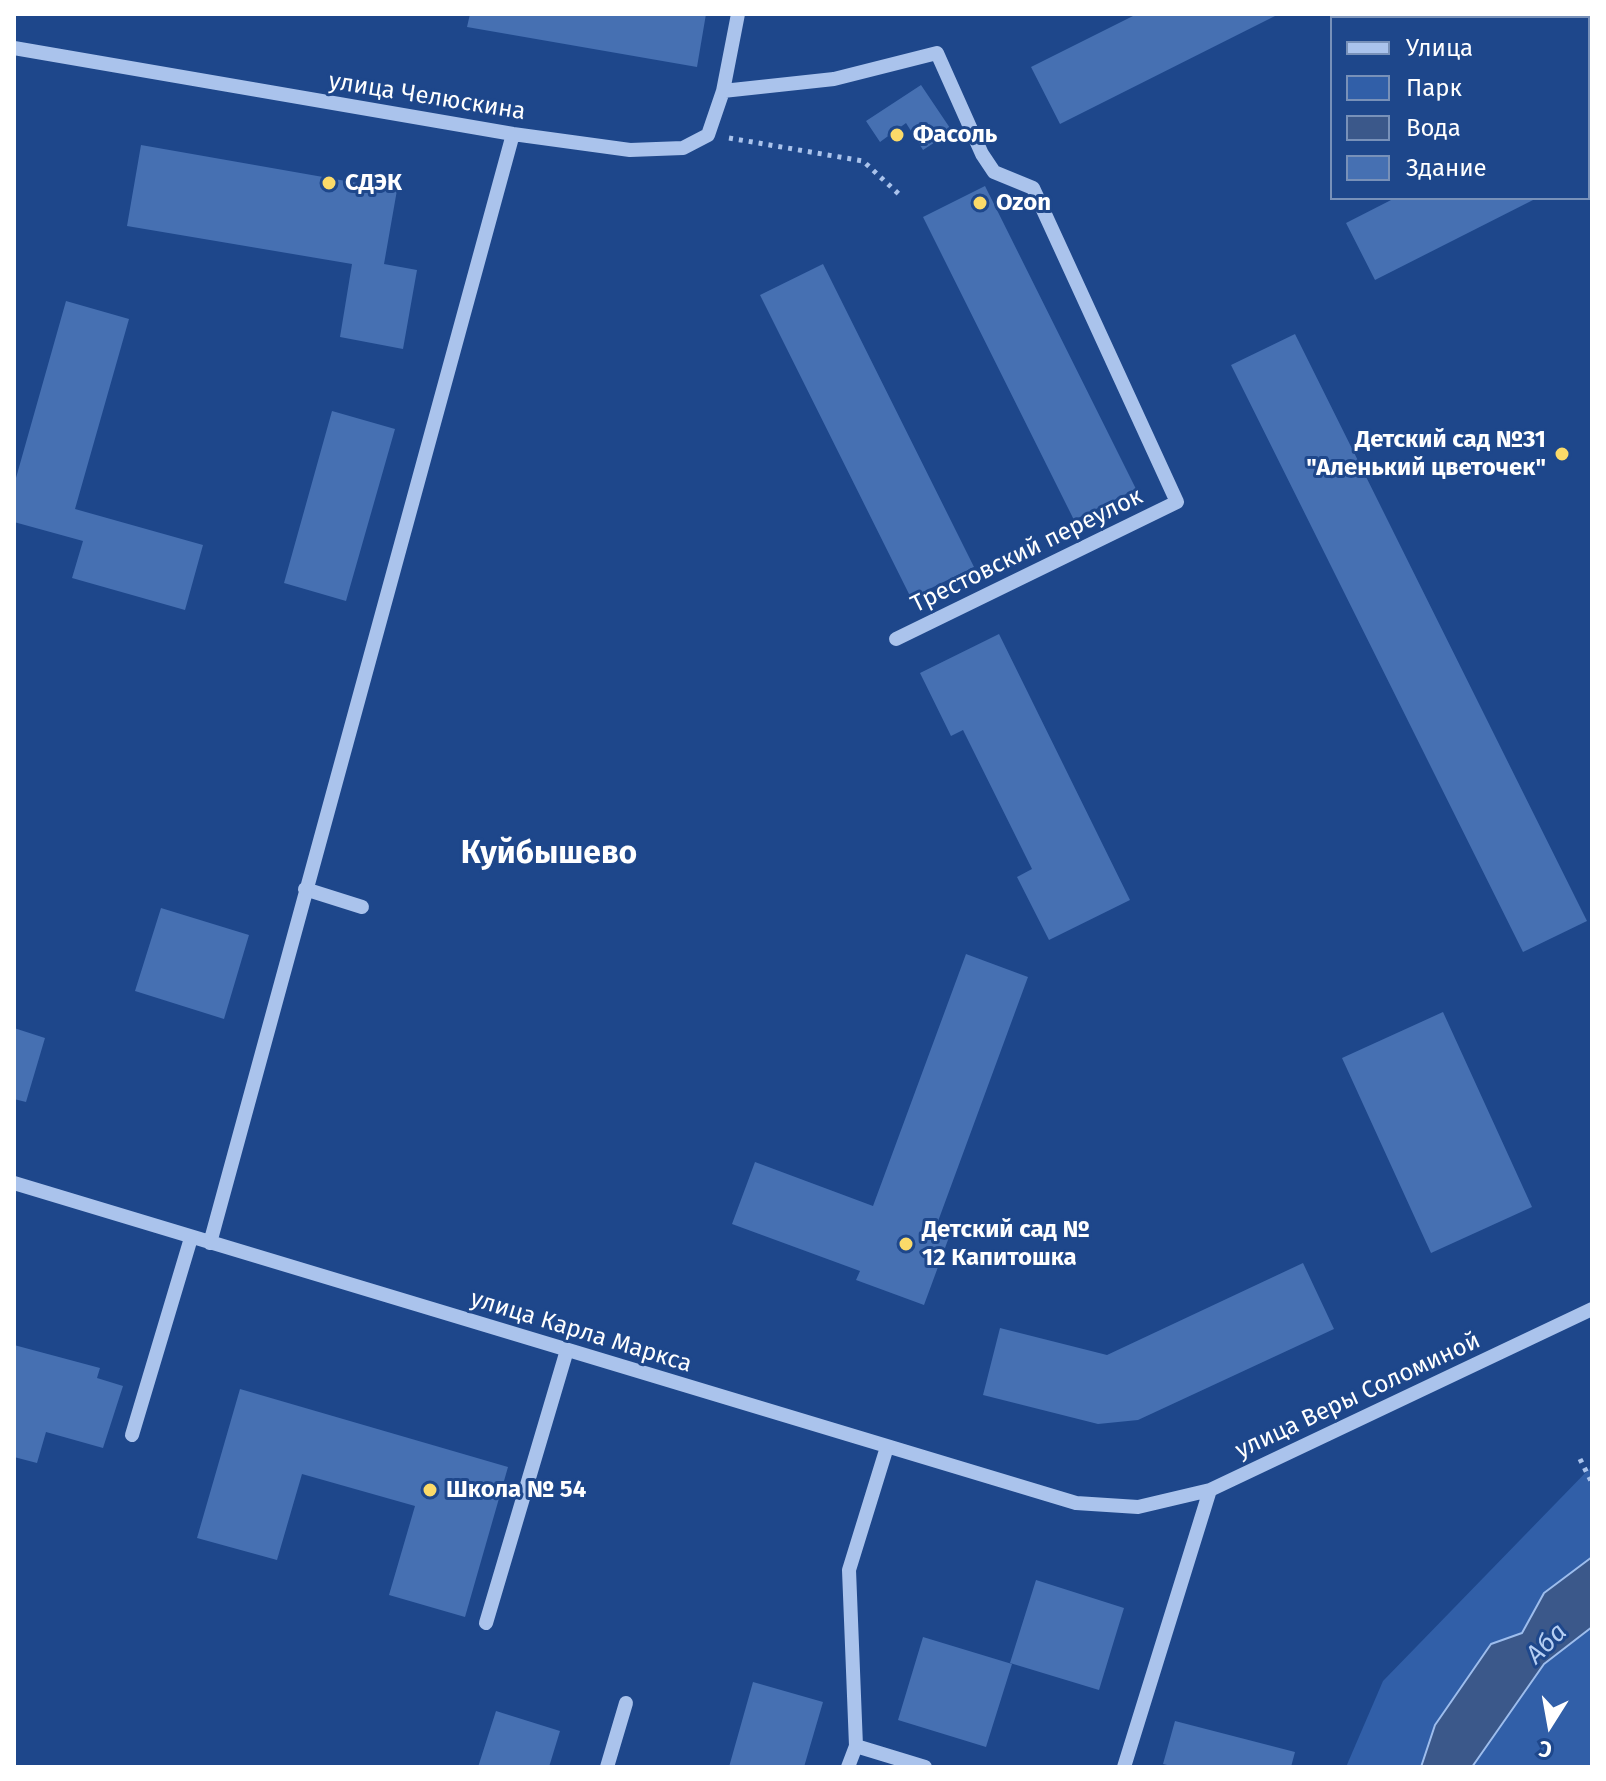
<!DOCTYPE html>
<html>
<head>
<meta charset="utf-8">
<style>
  body { margin:0 }
  #map { position:relative; width:1606px; height:1781px; overflow:hidden; background:#1e478b; font-family:"Fira Sans",sans-serif }
  canvas { display:block }
  .frame { position:absolute; inset:0; border:16px solid #fff; pointer-events:none }
  .legend { position:absolute; left:1330px; top:16px; width:260px; height:184px; box-sizing:border-box; background:#1e478b; border:2px solid #7891b9; margin:0; padding:10px 14px; list-style:none; font-size:24px; color:#fff }
  .legend li { display:flex; align-items:center; gap:16px; height:40px }
  .legend b { width:40px; border:2px solid #7891b9 }
  .north { position:absolute; left:1510px; top:1685px; width:80px; height:80px; -webkit-text-stroke:6px #1e478b; paint-order:stroke; rotate:191deg; font-size:22px; font-weight:700; line-height:32px; text-align:center; color:#fff }
  .north::after { content:''; display:block; margin:auto; width:28px; height:36px; background:#fff; clip-path:polygon(50% 0,100% 100%,50% 72%,0 100%) }
</style>
</head>
<body>
<div id="map">
<canvas width="1606" height="1781"></canvas>
<div class="frame"></div>
<ul class="legend">
<li><b style="height:10px;background:#aac3ec"></b>Улица</li>
<li><b style="height:22px;background:#315fa8"></b>Парк</li>
<li><b style="height:22px;background:#3b588a"></b>Вода</li>
<li><b style="height:22px;background:#4670b2"></b>Здание</li>
</ul>
<div class="north">С</div>
</div>
<script>
const c = document.querySelector('canvas').getContext('2d');
c.lineJoin = 'round';
function fillPath(path, color) { c.fillStyle = color; c.fill(path, 'evenodd'); }
const shape = rows => new Path2D(rows.map(r => 'M' + r).join(''));
function stroke(path, color, width, dash) { c.strokeStyle = color; c.lineWidth = width; c.lineCap = dash ? 'butt' : 'round'; c.setLineDash(dash || []); c.stroke(path); }
function label(font, color, halo, rows, align = 'center') {
  c.font = font + ' "Fira Sans",sans-serif'; c.lineWidth = 6; c.setLineDash([]); c.textBaseline = 'middle'; c.strokeStyle = halo; c.fillStyle = color; for (const [text, x, y, turn = 0] of rows) {
    c.save(); c.translate(x, y); c.rotate((+turn || 0) * Math.PI / 180); c.textAlign = isNaN(turn) ? turn : align; if (halo) c.strokeText(text, 0, 0); c.fillText(text, 0, 0); c.restore();
  }
}
const green = shape([
  [1592,1466,1592,1767,1346,1767,1383,1681]
]);
const water = shape([
  [1592,1557,1592,1627,1544,1664,1472,1767,1421,1767,1435,1725,1491,1644,1522,1633,1544,1593,1592,1557]
]);
const building = shape([
  [470,14,706,14,697,67,467,27],
  [1137,14,1279,14,1060,124,1031,67],
  [921,85,952,131,923,150,906,123,880,142,866,121],
  [1592,99,1592,170,1588,172,1588,101],
  [141,145,397,190,384,264,417,270,403,349,340,337,352,264,127,226],
  [985,186,1136,489,1074,520,923,217],
  [1395,198,1537,198,1375,280,1346,223],
  [823,264,974,567,911,598,760,295],
  [66,301,129,319,75,509,203,545,185,610,72,578,83,541,14,522,14,485],
  [1295,334,1587,921,1523,952,1231,365],
  [332,411,395,429,346,601,284,583],
  [999,634,1130,900,1049,940,1017,877,1032,869,963,730,951,736,920,673],
  [161,908,249,935,224,1019,135,991],
  [966,954,1028,977,937,1224,952,1229,924,1305,856,1280,860,1271,732,1224,755,1162,873,1206],
  [1443,1012,1532,1207,1431,1253,1342,1058],
  [14,1028,45,1038,26,1102,14,1099],
  [1303,1263,1334,1329,1138,1420,1098,1424,983,1395,1000,1328,1107,1355],
  [14,1345,100,1368,97,1378,123,1386,103,1448,46,1432,37,1463,14,1457],
  [240,1389,508,1467,465,1617,389,1595,415,1506,302,1474,277,1560,197,1538],
  [1036,1580,1124,1608,1099,1690,1010,1663],
  [923,1637,1012,1664,986,1747,898,1720],
  [753,1682,823,1702,804,1767,729,1767],
  [496,1711,560,1731,549,1767,478,1767],
  [1175,1721,1295,1752,1291,1767,1175,1767,1163,1764]
]);
const path = shape([
  [729,138,863,161,901,196],
  [1580,1459,1592,1483]
]);
const minor = shape([
  [14,48,513,134,630,150,683,148,708,135,723,91,738,14],
  [723,91,834,79,937,53,982,154,994,172,1033,188,1177,502,896,639],
  [305,889,362,907],
  [14,1183,1076,1503,1138,1507,1210,1490,1592,1309],
  [210,1243,513,134],
  [132,1435,191,1238],
  [486,1623,567,1350],
  [856,1746,925,1767],
  [607,1767,626,1703],
  [848,1767,856,1746,849,1570,887,1447],
  [1124,1767,1210,1490]
]);
const markers = [
  [897,135,8,"#fbda69"],
  [329,183,8,"#fbda69"],
  [980,203,8,"#fbda69"],
  [1562,454,8,"#fbda69"],
  [906,1244,8,"#fbda69"],
  [430,1490,8,"#fbda69"]
];
const streetNames = [
  ["улица Челюскина",427,97,9],
  ["Трестовский переулок",1027,551,-26],
  ["улица Карла Маркса",581,1332,17],
  ["улица Веры Соломиной",1358,1396,-25]
];
const poiNames = [
  ["Фасоль",913,135],
  ["СДЭК",345,183],
  ["Ozon",996,203],
  ["Детский сад №31",1546,440,"right"],
  ["\"Аленький цветочек\"",1546,468,"right"],
  ["Детский сад №",922,1230],
  ["12 Капитошка",922,1258],
  ["Школа № 54",446,1490]
];
const waterNames = [
  ["Аба",1547,1644,-45]
];
const districtNames = [
  ["Куйбышево",549,854]
];
fillPath(green, '#315fa8');
fillPath(water, '#3b588a');
stroke(water, '#9dbded', 2);
fillPath(building, '#4670b2');
stroke(path, '#aac3ec', 5, [4, 6]);
stroke(minor, '#aac3ec', 14);
for (const [x, y, r, color] of markers) { const dot = new Path2D(); dot.arc(x, y, r, 0, 2 * Math.PI); c.fillStyle = color; c.fill(dot); stroke(dot, '#1e478b', 3); }
label('24px', '#fff', '#1e478b', streetNames);
label('bold 24px', '#fff', '#1e478b', poiNames, 'left');
label('italic 26px', '#b5cef3', '#1e478b', waterNames);
label('bold 32px', '#fff', '#1e478b', districtNames);
</script>
</body>
</html>
